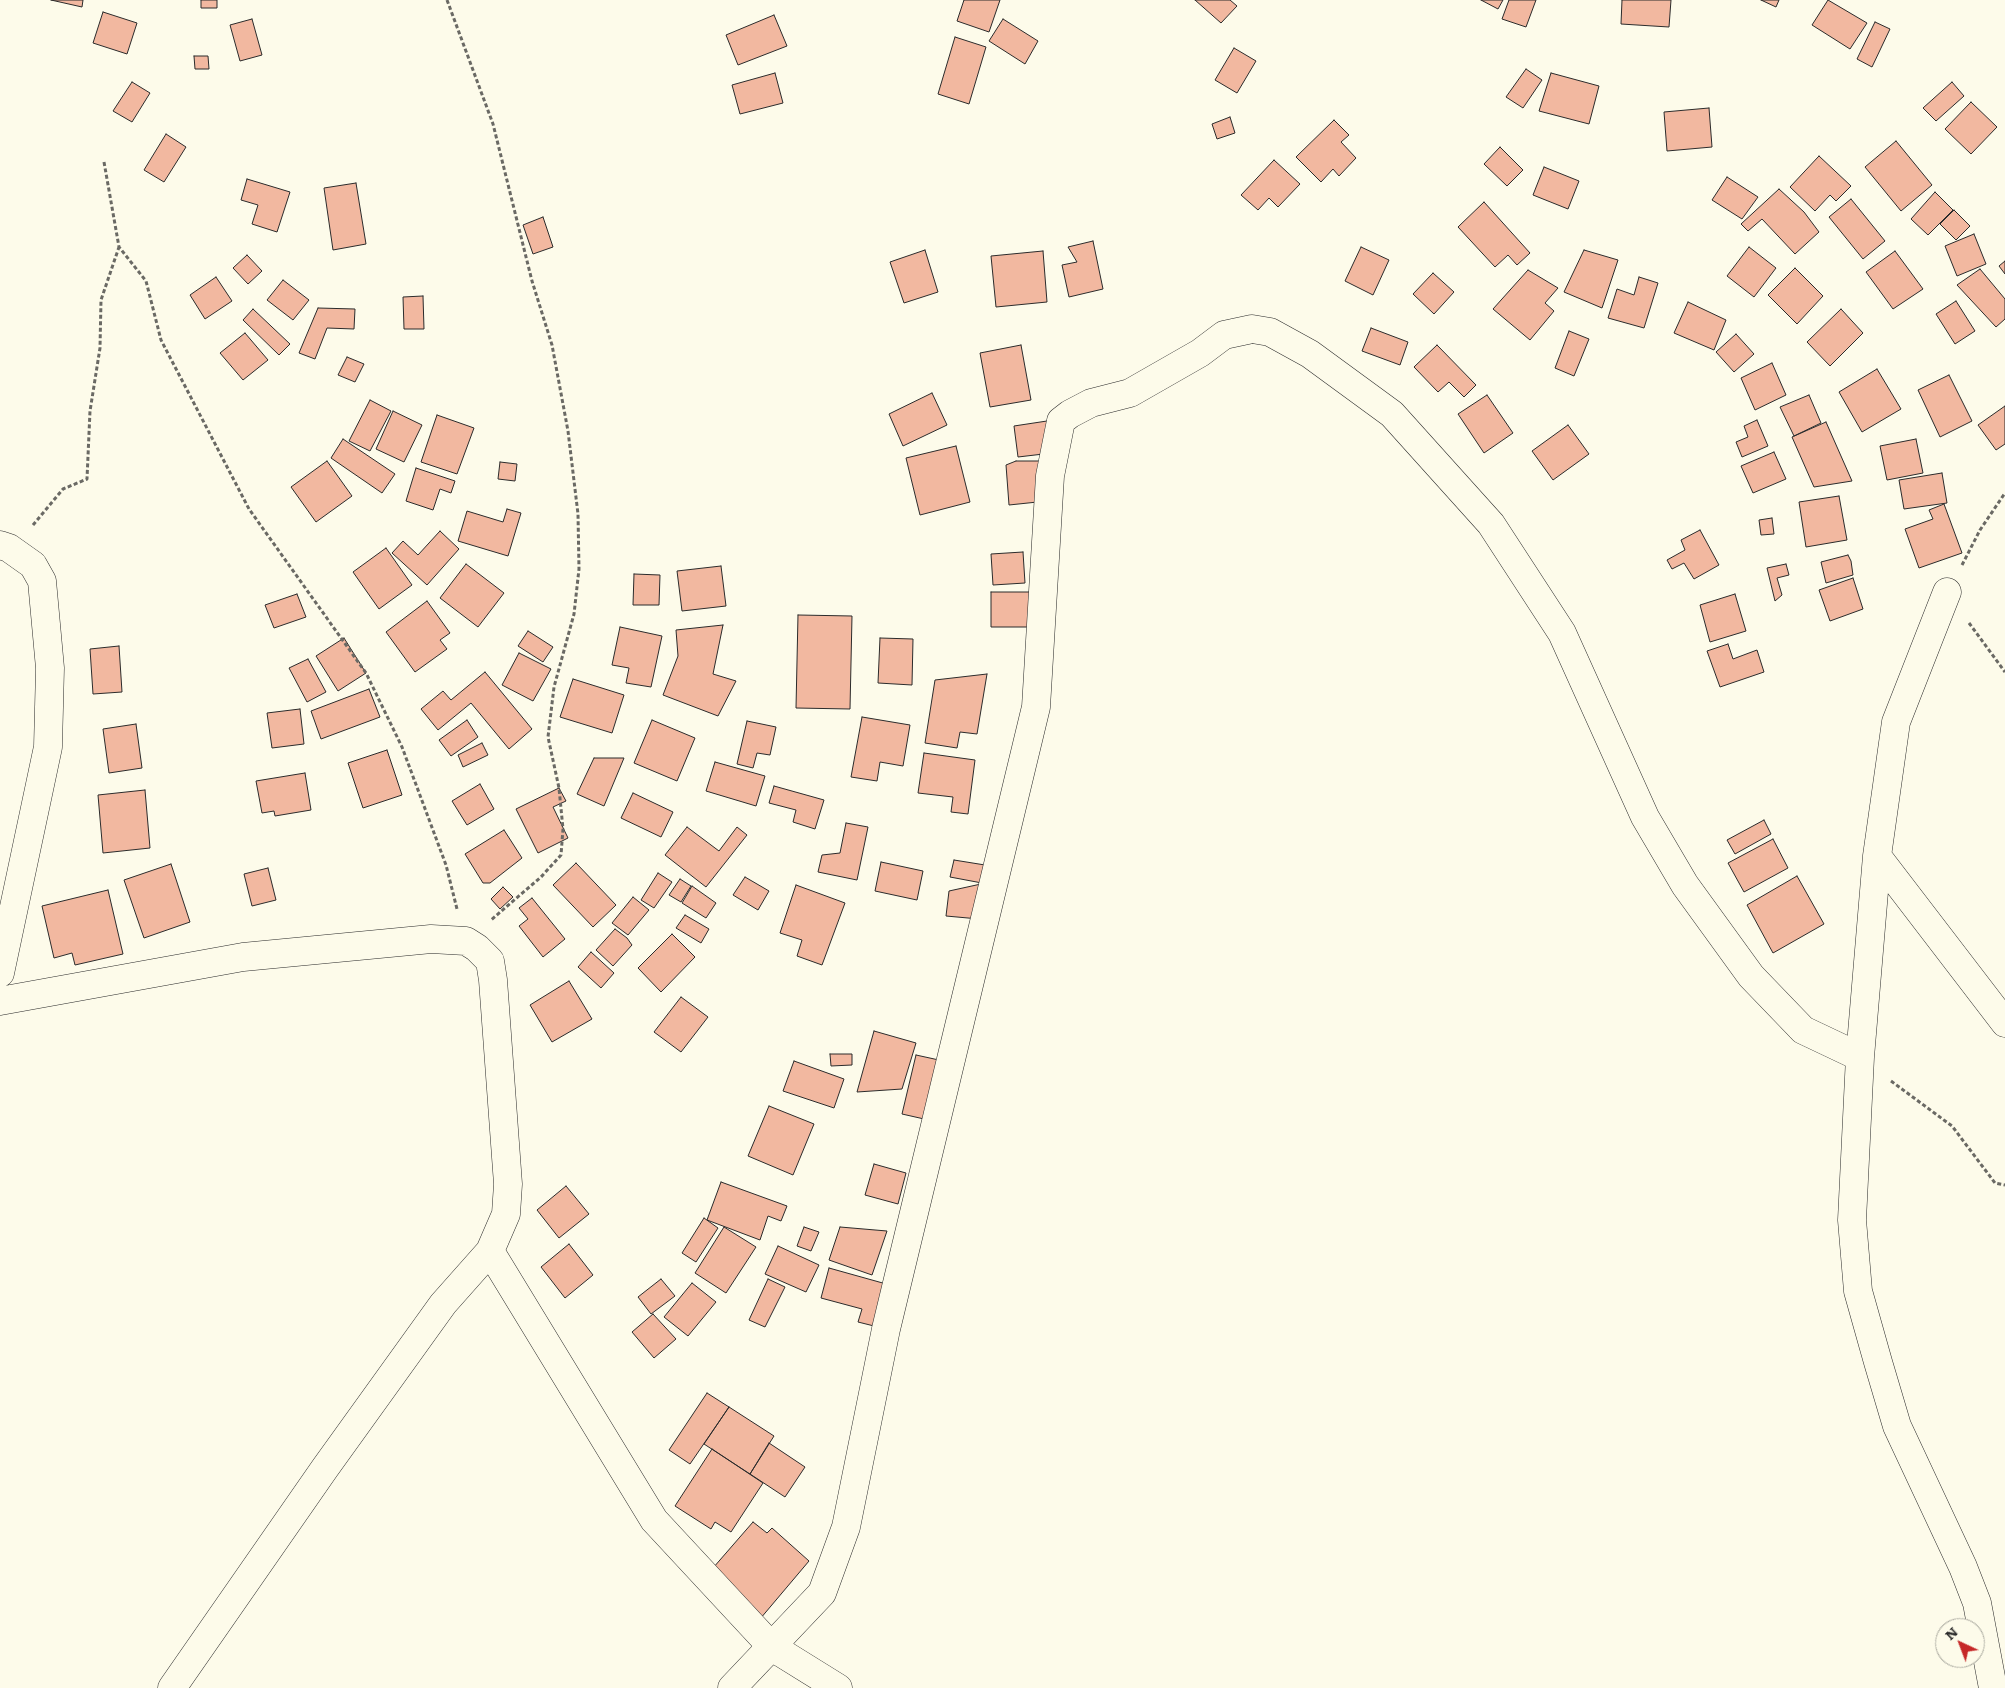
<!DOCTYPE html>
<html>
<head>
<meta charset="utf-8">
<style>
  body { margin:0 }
  #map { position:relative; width:2005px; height:1688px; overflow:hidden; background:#fdfbea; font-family:Literata,serif }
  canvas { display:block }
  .north { position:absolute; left:1935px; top:1618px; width:50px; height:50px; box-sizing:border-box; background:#fdfbea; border:1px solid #a9a89e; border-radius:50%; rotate:317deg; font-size:14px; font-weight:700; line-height:20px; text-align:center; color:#2b2b2b }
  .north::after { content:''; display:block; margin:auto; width:18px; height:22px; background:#c62828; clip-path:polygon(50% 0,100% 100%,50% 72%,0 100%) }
</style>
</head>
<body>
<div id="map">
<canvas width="2005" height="1688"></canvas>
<div class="north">N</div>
</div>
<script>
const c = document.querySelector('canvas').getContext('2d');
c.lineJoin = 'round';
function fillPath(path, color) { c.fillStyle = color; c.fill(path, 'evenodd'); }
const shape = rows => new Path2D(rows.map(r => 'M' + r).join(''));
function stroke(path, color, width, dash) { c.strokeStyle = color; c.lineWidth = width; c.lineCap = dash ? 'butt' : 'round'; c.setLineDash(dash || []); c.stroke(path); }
const building = shape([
  [51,0,83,0,82,7,51,0],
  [201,0,217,0,217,8,201,8,201,0],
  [964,0,1000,0,989,32,957,21,964,0],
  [1195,0,1230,0,1237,6,1221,23,1195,0],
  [1481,0,1503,0,1498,9,1481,0],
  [1509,0,1536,0,1526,27,1502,19,1509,0],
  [1622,0,1671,0,1669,27,1621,24,1622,0],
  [1761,0,1779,0,1776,7,1761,0],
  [1828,0,1867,23,1850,49,1812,25,1828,0],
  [103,12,137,23,127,54,93,43,103,12],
  [774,15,787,46,738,65,726,35,774,15],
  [252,19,262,55,240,61,230,25,252,19],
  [1003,19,1038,41,1025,64,989,41,1003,19],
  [1875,22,1890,29,1872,67,1857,59,1875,22],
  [955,37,986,47,969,104,938,94,955,37],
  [1234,48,1256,61,1237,93,1215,80,1234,48],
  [194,56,208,56,209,69,195,69,194,56],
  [1526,69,1542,80,1523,108,1506,97,1526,69],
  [775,73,783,103,740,114,732,85,775,73],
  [1551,73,1599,86,1589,124,1539,111,1551,73],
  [132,82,150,93,132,122,113,111,132,82],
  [1952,82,1964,96,1936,121,1923,108,1952,82],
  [1971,102,1997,127,1971,154,1945,129,1971,102],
  [1709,108,1712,147,1667,151,1664,112,1709,108],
  [1230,117,1235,133,1217,139,1212,124,1230,117],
  [1334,120,1349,135,1341,142,1356,158,1339,176,1333,169,1321,182,1296,157,1334,120],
  [166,134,186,147,164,182,144,170,166,134],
  [1896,141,1932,185,1901,211,1865,167,1896,141],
  [1500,147,1523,170,1507,186,1484,164,1500,147],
  [1819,156,1851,186,1836,201,1830,195,1815,211,1790,187,1819,156],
  [1274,160,1300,184,1278,207,1269,198,1258,210,1241,195,1274,160],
  [1544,167,1579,181,1568,209,1533,195,1544,167],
  [1727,177,1758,197,1742,219,1712,200,1727,177],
  [247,179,290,192,277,232,252,224,258,205,241,200,247,179],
  [356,183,366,244,333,250,324,188,356,183],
  [1779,189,1804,212,1819,232,1795,254,1762,219,1748,231,1741,224,1779,189],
  [1935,192,1953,210,1928,235,1911,219,1935,192],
  [1851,199,1885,241,1863,259,1829,217,1851,199],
  [1484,202,1530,253,1517,265,1508,255,1495,267,1458,227,1484,202],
  [1954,210,1970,226,1956,240,1940,224,1954,210],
  [543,217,553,247,533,254,523,225,543,217],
  [1974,234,1986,264,1957,276,1945,246,1974,234],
  [1093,241,1103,289,1069,297,1062,265,1077,262,1068,247,1093,241],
  [1361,247,1389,260,1373,295,1345,281,1361,247],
  [1749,247,1776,268,1754,297,1727,276,1749,247],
  [925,250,938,292,904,303,890,262,925,250],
  [1584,250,1618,260,1602,308,1564,292,1584,250],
  [1043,251,1047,302,996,307,991,256,1043,251],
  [1895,251,1923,289,1893,309,1866,272,1895,251],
  [247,255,262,271,248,284,233,268,247,255],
  [2005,261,2005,274,1999,266,2005,261],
  [1795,268,1823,296,1797,324,1768,295,1795,268],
  [1980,269,2005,299,2005,319,1996,327,1957,285,1980,269],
  [1528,270,1558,288,1545,303,1554,311,1530,340,1493,309,1528,270],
  [1433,273,1454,292,1434,314,1413,294,1433,273],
  [216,277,232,301,205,319,190,295,216,277],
  [1639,277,1658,283,1644,328,1608,318,1617,289,1634,295,1639,277],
  [283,280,309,300,293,320,267,300,283,280],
  [423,296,424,329,404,329,403,297,423,296],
  [1956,301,1975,331,1955,344,1936,314,1956,301],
  [1688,302,1726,320,1714,350,1674,333,1688,302],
  [318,308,355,309,354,329,327,328,315,359,299,353,318,308],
  [253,309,290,344,279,355,243,320,253,309],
  [1841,309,1863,333,1830,366,1807,342,1841,309],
  [1371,328,1408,342,1400,365,1362,351,1371,328],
  [1569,331,1589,339,1574,376,1555,368,1569,331],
  [245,333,268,360,243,380,220,353,245,333],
  [1736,334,1754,354,1734,372,1716,352,1736,334],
  [1021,345,1031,400,990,407,980,353,1021,345],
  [1437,345,1476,385,1464,397,1449,382,1438,392,1414,367,1437,345],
  [347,357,364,364,355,382,338,375,347,357],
  [1772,363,1786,395,1755,410,1741,378,1772,363],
  [1877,369,1901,409,1862,432,1839,392,1877,369],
  [1949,375,1972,421,1940,437,1918,390,1949,375],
  [932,393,947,425,903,446,889,414,932,393],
  [1487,395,1513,433,1484,453,1458,414,1487,395],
  [1809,395,1821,423,1794,436,1780,407,1809,395],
  [370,400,391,411,370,451,349,441,370,400],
  [2005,406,2005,444,1996,450,1978,425,2005,406],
  [393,411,422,425,404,462,376,449,393,411],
  [437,415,474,428,457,474,421,462,437,415],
  [1757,420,1768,446,1742,457,1736,442,1748,437,1744,426,1757,420],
  [1047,421,1052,453,1018,457,1014,426,1047,421],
  [1826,422,1852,481,1814,487,1792,437,1826,422],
  [1568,425,1589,454,1553,480,1532,451,1568,425],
  [343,439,395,474,382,493,331,458,343,439],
  [1916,439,1923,473,1887,480,1880,446,1916,439],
  [956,446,970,502,920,515,906,458,956,446],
  [1774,452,1786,479,1753,493,1741,466,1774,452],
  [327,461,352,496,316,522,291,487,327,461],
  [1016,461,1044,461,1047,501,1009,505,1006,465,1016,461],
  [500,462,517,464,515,481,498,479,500,462],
  [416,468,455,481,451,493,440,489,433,510,406,501,416,468],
  [1942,473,1947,503,1904,509,1899,480,1942,473],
  [1839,496,1847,540,1806,547,1799,502,1839,496],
  [1944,504,1962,553,1919,568,1905,529,1933,519,1929,510,1944,504],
  [507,509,521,513,508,556,458,541,467,511,503,522,507,509],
  [1772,518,1774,534,1761,535,1759,520,1772,518],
  [1700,530,1719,565,1694,579,1684,563,1672,569,1667,560,1685,550,1681,540,1700,530],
  [440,531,459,549,427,585,392,553,403,541,418,555,440,531],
  [386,548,412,585,379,609,353,572,386,548],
  [1023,552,1025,583,993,585,991,554,1023,552],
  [1848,555,1851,561,1853,575,1826,583,1821,562,1848,555],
  [466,564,504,593,478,627,440,598,466,564],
  [1786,564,1789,575,1777,578,1782,595,1775,601,1767,568,1786,564],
  [721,566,726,606,682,611,677,571,721,566],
  [634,574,660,575,659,605,633,605,634,574],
  [1853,578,1863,609,1830,621,1819,590,1853,578],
  [991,592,1031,592,1030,627,991,627,991,592],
  [297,594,306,617,274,628,265,605,297,594],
  [1735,594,1746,631,1710,642,1700,605,1735,594],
  [427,601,450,633,440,640,447,649,415,672,386,632,427,601],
  [798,615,852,616,850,709,796,708,798,615],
  [723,625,713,674,736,681,718,716,663,695,678,656,676,630,723,625],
  [620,627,662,636,651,687,626,683,629,668,612,665,620,627],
  [528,631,553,647,543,662,518,646,528,631],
  [344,638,366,673,338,691,316,656,344,638],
  [880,638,913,639,912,685,878,683,880,638],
  [1728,644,1733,659,1757,650,1764,672,1720,687,1707,651,1728,644],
  [119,646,122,692,93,694,90,649,119,646],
  [519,653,551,669,533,701,502,685,519,653],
  [308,659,326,692,307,702,289,668,308,659],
  [485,672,532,729,509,749,471,703,438,730,421,709,443,691,451,700,485,672],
  [987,674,977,734,960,732,957,748,925,743,935,680,987,674],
  [573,679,624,695,612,733,560,717,573,679],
  [369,689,380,717,321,739,311,711,369,689],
  [300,709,304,744,272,748,267,713,300,709],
  [862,717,910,725,903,766,880,762,877,781,851,777,862,717],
  [467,720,478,737,451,756,439,740,467,720],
  [652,720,695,738,677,781,634,763,652,720],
  [747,721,776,727,770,755,757,753,753,768,737,764,747,721],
  [136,724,142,768,109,773,103,729,136,724],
  [482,743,488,755,463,767,458,755,482,743],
  [387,750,402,795,363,808,348,763,387,750],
  [924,753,975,760,968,814,951,812,953,797,918,793,924,753],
  [594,758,624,758,604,806,577,794,594,758],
  [715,762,765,776,756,806,706,791,715,762],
  [305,773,311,810,275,816,274,811,262,813,256,781,305,773],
  [480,784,494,809,467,825,452,801,480,784],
  [774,786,824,800,815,829,793,822,796,810,769,803,774,786],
  [559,788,566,801,553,807,568,838,538,853,516,809,559,788],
  [145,790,150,848,103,853,98,795,145,790],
  [633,793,673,812,661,837,621,818,633,793],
  [1764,820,1771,834,1735,854,1727,840,1764,820],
  [846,823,868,827,857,880,818,872,822,855,840,853,846,823],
  [687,827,719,851,737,827,747,835,706,887,665,855,687,827],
  [504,830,522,858,490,883,483,883,465,854,504,830],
  [1773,839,1788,868,1744,892,1728,863,1773,839],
  [954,860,985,865,982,883,950,877,954,860],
  [881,862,923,871,917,900,875,891,881,862],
  [576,863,616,905,593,927,553,885,576,863],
  [171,864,190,922,144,938,124,880,171,864],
  [268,868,276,900,252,906,244,874,268,868],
  [658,873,672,882,654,908,641,900,658,873],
  [1797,876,1824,924,1773,953,1747,905,1797,876],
  [745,877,769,891,758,910,733,895,745,877],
  [680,879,691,886,681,902,669,895,680,879],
  [981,884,979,919,946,916,949,891,981,884],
  [796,885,845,903,822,965,797,956,802,940,780,933,796,885],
  [692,886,716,903,706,918,682,903,692,886],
  [503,887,513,897,500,909,491,899,503,887],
  [108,890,123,954,75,965,72,953,54,958,42,906,108,890],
  [633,897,649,910,628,935,612,923,633,897],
  [532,898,565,939,543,957,519,926,528,919,519,908,532,898],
  [685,915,709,929,701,943,676,928,685,915],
  [615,929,627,938,632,945,613,966,596,950,615,929],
  [672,934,695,957,661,992,638,968,672,934],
  [591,952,614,973,601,988,578,967,591,952],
  [569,981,592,1019,552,1042,530,1005,569,981],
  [681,997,708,1017,681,1052,654,1032,681,997],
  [874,1031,916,1043,902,1089,857,1092,874,1031],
  [830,1054,852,1054,852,1065,831,1066,830,1054],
  [916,1055,948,1062,933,1121,902,1114,916,1055],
  [794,1061,844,1079,834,1108,783,1091,794,1061],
  [769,1106,814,1124,793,1175,748,1156,769,1106],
  [874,1164,906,1173,898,1204,865,1195,874,1164],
  [721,1182,787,1206,781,1221,768,1216,760,1240,707,1220,721,1182],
  [566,1186,589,1214,559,1238,537,1210,566,1186],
  [704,1218,718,1228,696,1262,682,1253,704,1218],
  [724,1227,756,1247,726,1293,695,1273,724,1227],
  [804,1227,819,1232,811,1251,797,1246,804,1227],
  [840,1227,887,1231,872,1275,829,1260,840,1227],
  [569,1244,593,1275,565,1298,541,1267,569,1244],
  [778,1246,819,1265,806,1292,765,1274,778,1246],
  [829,1268,897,1287,886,1329,858,1322,862,1309,821,1298,829,1268],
  [661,1279,675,1296,651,1314,638,1297,661,1279],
  [768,1279,785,1287,765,1327,749,1320,768,1279],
  [692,1283,716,1302,688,1336,664,1317,692,1283],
  [653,1314,676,1339,654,1358,632,1332,653,1314],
  [707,1393,729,1407,690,1464,669,1450,707,1393],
  [729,1407,774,1436,750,1474,704,1444,729,1407],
  [769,1443,805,1467,785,1497,750,1474,769,1443],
  [712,1449,763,1483,731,1532,715,1522,711,1529,675,1506,712,1449],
  [753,1522,767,1533,772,1528,809,1561,760,1619,734,1597,739,1591,713,1568,753,1522]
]);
const path = shape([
  [447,0,493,124,532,281,552,345,568,431,578,514,579,569,574,614,554,687,548,737,559,788,563,829,561,855,541,877,491,920],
  [104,162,119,247,146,281,161,340,249,509,366,673,402,747,446,865,457,909],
  [33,525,63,489,87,479,90,411,100,348,101,300,119,247],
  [1962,565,1980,530,2005,493],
  [1969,623,2005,672],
  [1891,1081,1952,1126,1995,1183,2005,1185]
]);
const street = shape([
  [0,545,9,548,33,565,42,581,50,668,48,747,0,973],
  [1947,592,1896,722,1877,856,1860,1057,1852,1220,1858,1291,1878,1362,1897,1426,1963,1567,1977,1603,1993,1688],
  [1877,856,2005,1023],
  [0,1001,243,957,431,939,466,941,477,948,490,961,493,980,508,1184,506,1214,490,1251,443,1304,325,1468,172,1688],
  [490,1251,654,1520,772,1647,838,1688],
  [732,1688,822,1593,846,1527,886,1329,1036,707,1050,476,1061,421,1070,414,1091,403,1130,393,1200,353,1224,335,1252,329,1270,332,1310,354,1392,414,1491,524,1562,633,1645,817,1685,885,1751,976,1803,1030,1860,1057]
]);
fillPath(building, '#f2b8a0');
stroke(building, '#2b2b2b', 1);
stroke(street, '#2b2b2b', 29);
stroke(path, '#6a6964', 3, [4, 2.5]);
stroke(street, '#fdfbea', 28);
</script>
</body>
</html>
